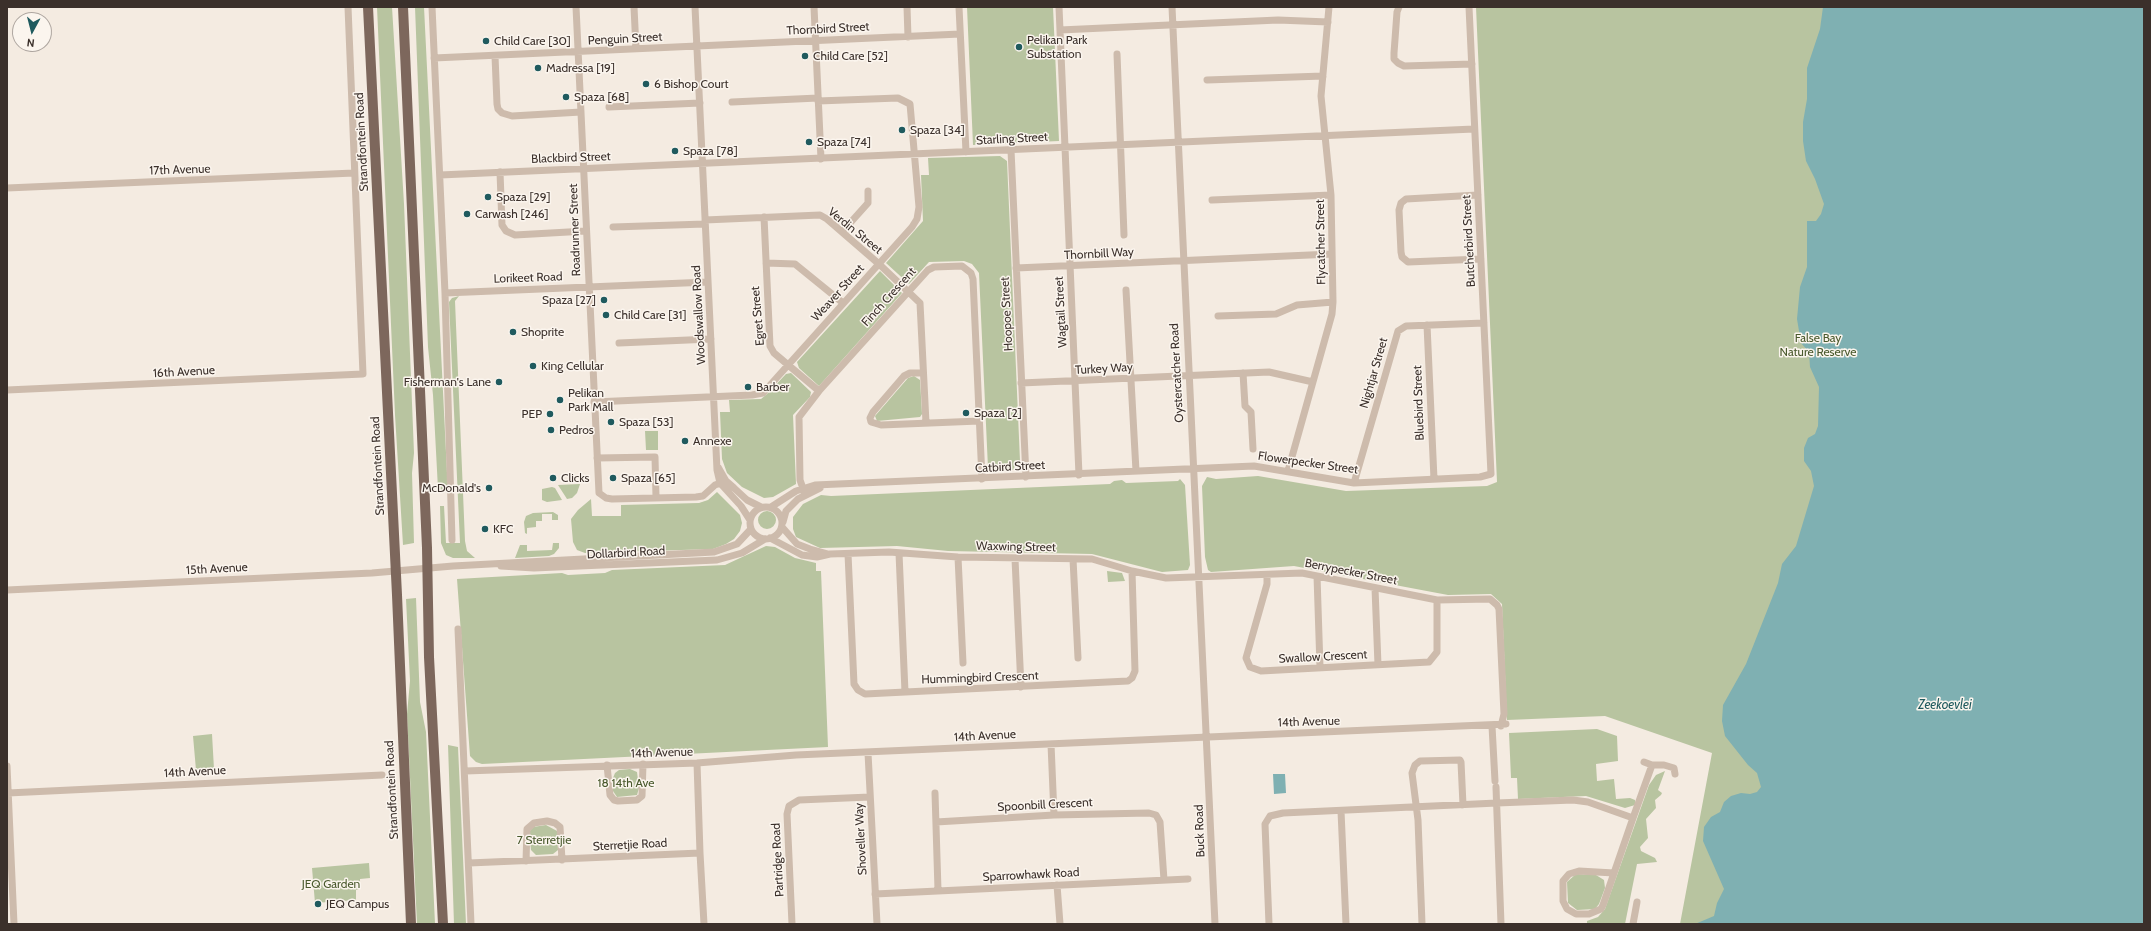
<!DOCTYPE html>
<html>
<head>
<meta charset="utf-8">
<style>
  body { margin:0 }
  #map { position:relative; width:2151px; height:931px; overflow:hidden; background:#f4ebe1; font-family:Cabin,sans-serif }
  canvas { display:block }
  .frame { position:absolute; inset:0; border:8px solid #3b302b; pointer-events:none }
  .north { position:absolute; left:12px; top:12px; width:40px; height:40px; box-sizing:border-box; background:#fbf5ee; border:1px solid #aea6a0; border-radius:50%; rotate:187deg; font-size:11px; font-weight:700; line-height:16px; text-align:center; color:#3b302b }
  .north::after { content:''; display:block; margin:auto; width:14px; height:18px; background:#1f5a5e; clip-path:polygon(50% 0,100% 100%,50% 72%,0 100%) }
</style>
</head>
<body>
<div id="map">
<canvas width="2151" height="931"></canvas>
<div class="frame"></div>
<div class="north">N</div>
</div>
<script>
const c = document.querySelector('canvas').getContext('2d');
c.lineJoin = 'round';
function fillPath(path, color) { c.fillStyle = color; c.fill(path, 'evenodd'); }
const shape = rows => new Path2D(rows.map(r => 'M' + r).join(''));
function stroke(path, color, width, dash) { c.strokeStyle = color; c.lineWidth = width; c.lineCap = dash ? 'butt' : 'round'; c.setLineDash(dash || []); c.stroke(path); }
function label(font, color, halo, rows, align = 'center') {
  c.font = font + ' Cabin,sans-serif'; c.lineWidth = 3; c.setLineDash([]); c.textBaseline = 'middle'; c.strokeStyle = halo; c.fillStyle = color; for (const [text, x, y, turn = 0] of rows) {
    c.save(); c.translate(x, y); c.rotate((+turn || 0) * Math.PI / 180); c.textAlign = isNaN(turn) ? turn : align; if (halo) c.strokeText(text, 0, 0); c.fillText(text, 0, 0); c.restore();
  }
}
const green = shape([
  [377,7,392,7,404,204,414,453,412,473,414,543,403,545,395,415],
  [415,7,424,7,448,493,438,489,433,395,428,347],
  [967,7,1053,7,1059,141,973,145],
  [1476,7,2144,7,2144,924,1680,924,1712,753,1605,716,1507,720,1502,604,1491,594,1448,595,1294,566,1211,572,1208,570,1205,557,1202,486,1207,477,1216,479,1258,476,1346,491,1487,486,1497,482],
  [1000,156,1007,161,1020,461,1013,470,991,472,988,468,979,273,972,264,964,261,929,262,909,284,886,263,923,221,921,175,929,175,928,158],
  [880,271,902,293,819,386,799,368,797,362],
  [459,296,455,301,465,541,467,551,475,558,453,558,446,555,441,543,440,506,444,506,446,543,460,543,449,302,452,298],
  [791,373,811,392,810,397,793,415,796,484,773,497,764,498,742,487,727,473,722,459,720,412,730,412,729,400,761,399,767,394,786,374],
  [914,376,920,380,922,414,920,417,877,421,875,416,908,378],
  [645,431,658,431,658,450,646,450],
  [1180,479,1185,485,1190,565,1188,570,1162,572,1092,554,948,551,897,546,820,548,796,537,793,529,793,517,803,504,821,495,831,496,1110,484,1114,481,1122,480,1126,483,1178,481],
  [580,484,577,493,572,498,567,499,558,485],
  [552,487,555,488,562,500,547,502,542,500,542,489],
  [717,492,740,515,742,523,740,531,734,539,726,544,713,549,585,553,577,550,573,542,571,519,578,510,591,499,592,516,621,516,621,505,699,503,708,500],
  '758 520a9 9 0 1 1 18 0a9 9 0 1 1-18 0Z',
  [553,512,558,515,558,520,552,520,552,514,542,514,542,521,536,521,536,527,527,528,527,534,525,533,524,522,526,516,533,513],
  [553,543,559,543,559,548,554,554,549,556,515,558,520,545,527,545,527,551,552,550],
  [766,546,775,547,795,558,816,563,816,571,821,571,828,747,482,764,476,762,470,756,457,579,562,573,568,575,605,573,612,570,725,565],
  [1107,571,1122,573,1125,581,1108,582],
  [416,598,420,702,426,732,435,924,417,924,407,714,410,681,406,599],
  [1597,729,1617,736,1618,761,1596,764,1597,781,1614,779,1616,799,1630,798,1635,800,1635,805,1625,808,1586,796,1518,799,1517,778,1511,778,1509,733],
  [212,734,214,769,196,770,193,736],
  [448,745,458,747,466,924,454,924],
  [630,769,637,772,639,788,637,795,617,797,613,791,613,778,615,773,619,770],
  [1665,771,1658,790,1662,793,1661,795,1655,800,1656,808,1646,819,1648,838,1640,847,1641,851,1655,858,1657,862,1637,864,1625,924,1587,924,1587,921,1598,917,1605,909,1649,785,1656,775],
  [546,825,557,831,558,850,553,854,536,855,531,850,529,832,533,827],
  [369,863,370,878,360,879,360,889,356,890,356,900,315,903,312,868],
  [1576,874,1596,875,1604,880,1605,888,1599,904,1595,909,1577,910,1568,903,1567,882]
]);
const water = shape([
  [1823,7,2144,7,2144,924,1695,924,1714,916,1717,903,1724,889,1703,841,1704,827,1711,817,1720,812,1724,802,1731,796,1741,793,1750,794,1757,792,1761,787,1757,773,1748,765,1725,736,1722,721,1723,705,1746,664,1778,583,1782,564,1796,546,1814,486,1811,471,1804,461,1804,448,1808,438,1815,434,1818,426,1819,387,1810,367,1809,352,1801,343,1797,319,1800,287,1807,267,1807,221,1816,221,1821,214,1824,204,1815,179,1806,161,1803,141,1803,122,1807,99,1807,68,1820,29],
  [1273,774,1285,774,1286,793,1274,794]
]);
const minor = shape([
  [432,7,445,293,452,540],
  [576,7,599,493,606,498,612,499,696,497,703,496,715,485,726,481],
  [634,7,636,49],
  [695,7,717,470,720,483,741,506,750,520],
  [814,7,821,159],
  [907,7,908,37],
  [959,7,966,152],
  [1059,7,1079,475],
  [1172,7,1215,924],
  [1399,7,1397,12,1394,53,1394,59,1398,63,1404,66,1472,64],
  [1060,30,1278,20,1328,22],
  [1117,54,1124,235],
  [495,56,497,104,498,109,502,113,512,116,581,112],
  [434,58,960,34],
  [1207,80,1323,76],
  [732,102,818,98],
  [609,107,700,103],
  [1011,150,1026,477],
  [500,172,502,225,506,231,515,235,586,231],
  [440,175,1474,129],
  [7,188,354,173],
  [1478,195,1406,199,1401,203,1399,210,1401,252,1402,257,1408,262,1481,259],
  [1212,200,1331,195],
  [764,217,770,346,774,353,819,391],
  [705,220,820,215,827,219,879,264,920,303,926,423],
  [613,227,705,224],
  [842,232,868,203,868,191],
  [766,263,795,264,843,303],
  [1016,268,1332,254],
  [1126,290,1136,471],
  [445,293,708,282],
  [1218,316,1276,314,1297,305,1333,302],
  [1427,325,1434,479],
  [619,343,711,339],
  [923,373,910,373,904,376,873,412,870,418,871,422,881,425,979,421],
  [1243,373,1245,406,1251,412,1253,449],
  [1021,383,1269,372,1313,382],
  [7,390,363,374,348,7],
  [594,402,752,395,763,393,912,227,917,219,919,207,910,104,898,98,818,101],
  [597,458,655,457,656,497],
  [718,467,726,481,734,488,747,500,761,507],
  [1288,471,1332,314,1333,302,1331,195,1321,96,1329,7],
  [1354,483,1398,331,1406,326,1484,323],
  [805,494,800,480,799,417,819,391,928,270,934,267,962,266,971,273,973,279,982,479],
  '750 523a16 16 0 1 1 32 0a16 16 0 1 1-32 0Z',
  [771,507,796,491,815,485,1254,466,1354,483,1480,477,1491,474,1469,7],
  [783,522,786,511,798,499,820,488],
  [782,527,797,544,810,549,828,554],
  [770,538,802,555,817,557,830,554,889,552,958,557,1092,559,1132,571,1166,578,1302,573,1437,600,1490,599,1497,605,1499,609,1504,714,1501,726],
  [899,553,905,692],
  [848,554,854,684,858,690,865,694,1128,681,1132,678,1135,671,1132,571],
  [958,557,963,663],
  [1015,559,1021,687],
  [1073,559,1078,658],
  [501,566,534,568,717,560,742,553,765,539],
  [1267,575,1267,584,1246,658,1250,667,1261,671,1429,662,1437,652,1437,600],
  [1317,576,1320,667],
  [1375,588,1378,665],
  [7,590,372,573,453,566,714,552,737,544,751,529],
  [458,629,471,924],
  [1492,726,1495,781],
  [1051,744,1054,815],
  [868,753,877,924],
  [1644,762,1652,765],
  [607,765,610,795,614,800,618,801,637,800,642,796,643,764],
  [7,766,14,924],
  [465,771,697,763,796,755,1506,724],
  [1496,787,1501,924],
  [8,793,382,775],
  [935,793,938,890],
  [1341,811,1346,924],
  [1633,818,1652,765,1664,765,1674,768,1675,774],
  [936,822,1054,815,1149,813,1156,815,1160,822,1164,880],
  [700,853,704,924],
  [526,861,527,829,534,823,547,821,555,823,560,827,562,860],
  [469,863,700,853,697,763],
  [1057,885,1060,924],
  [875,894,1188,879],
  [792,924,787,814,789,806,799,800,870,797],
  [1269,924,1265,824,1270,816,1283,813,1497,803,1573,800,1588,802,1633,818,1603,905,1601,909,1589,914,1576,914,1567,909,1563,901,1563,881,1569,874,1579,871,1614,873],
  [1422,924,1418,820,1412,773,1415,765,1420,761,1460,760,1461,762,1463,805],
  [1633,924,1637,902]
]);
const primary = shape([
  [368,7,397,595,411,924],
  [403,7,427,548,429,657,443,924]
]);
const markers = [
  [486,41,4,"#1f5a5e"],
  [1019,47,4,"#1f5a5e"],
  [805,56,4,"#1f5a5e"],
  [538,68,4,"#1f5a5e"],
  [646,84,4,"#1f5a5e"],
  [566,97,4,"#1f5a5e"],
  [902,130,4,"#1f5a5e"],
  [809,142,4,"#1f5a5e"],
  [675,151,4,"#1f5a5e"],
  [488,197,4,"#1f5a5e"],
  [467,214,4,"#1f5a5e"],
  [604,300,4,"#1f5a5e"],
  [606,315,4,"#1f5a5e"],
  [513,332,4,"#1f5a5e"],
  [533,366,4,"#1f5a5e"],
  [499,382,4,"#1f5a5e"],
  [748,387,4,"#1f5a5e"],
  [560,400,4,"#1f5a5e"],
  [966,413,4,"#1f5a5e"],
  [550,414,4,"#1f5a5e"],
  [611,422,4,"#1f5a5e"],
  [551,430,4,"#1f5a5e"],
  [685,441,4,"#1f5a5e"],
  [553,478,4,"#1f5a5e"],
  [613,478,4,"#1f5a5e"],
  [489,488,4,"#1f5a5e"],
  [485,529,4,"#1f5a5e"],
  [318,904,4,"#1f5a5e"]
];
const streetNames = [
  ["Thornbird Street",828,29,-3],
  ["Penguin Street",625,39,-3],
  ["Starling Street",1012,139,-3],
  ["Strandfontein Road",362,142,-93],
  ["Blackbird Street",571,158,-2],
  ["17th Avenue",180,170,-2],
  ["Roadrunner Street",575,230,-92],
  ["Verdin Street",855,231,39],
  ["Butcherbird Street",1469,241,-93],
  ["Flycatcher Street",1321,242,-91],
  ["Thornbill Way",1099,254,-3],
  ["Lorikeet Road",528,278,-2],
  ["Weaver Street",838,293,-48],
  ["Finch Crescent",889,297,-48],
  ["Wagtail Street",1061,312,-93],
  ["Hoopoe Street",1007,314,-93],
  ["Woodswallow Road",699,315,-93],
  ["Egret Street",758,316,-95],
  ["Turkey Way",1104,369,-3],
  ["16th Avenue",184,372,-3],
  ["Oystercatcher Road",1177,373,-93],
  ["Nightjar Street",1374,373,-74],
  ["Bluebird Street",1419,403,-92],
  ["Flowerpecker Street",1308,463,8],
  ["Strandfontein Road",378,466,-93],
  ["Catbird Street",1010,467,-3],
  ["Waxwing Street",1016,547,1],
  ["Dollarbird Road",626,553,-3],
  ["15th Avenue",217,569,-3],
  ["Berrypecker Street",1351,572,11],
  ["Swallow Crescent",1323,657,-3],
  ["Hummingbird Crescent",980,678,-2],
  ["14th Avenue",1309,722,-2],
  ["14th Avenue",985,736,-3],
  ["14th Avenue",662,753,-2],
  ["14th Avenue",195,772,-3],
  ["Strandfontein Road",392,790,-93],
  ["Spoonbill Crescent",1045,805,-3],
  ["Buck Road",1200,831,-92],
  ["Shoveller Way",861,839,-93],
  ["Sterretjie Road",630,845,-3],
  ["Partridge Road",778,860,-93],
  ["Sparrowhawk Road",1031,875,-3]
];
const poiNames = [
  ["Pelikan Park",1027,40],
  ["Substation",1027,54],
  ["Child Care [30]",494,41],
  ["Child Care [52]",813,56],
  ["Madressa [19]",546,68],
  ["6 Bishop Court",654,84],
  ["Spaza [68]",574,97],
  ["Spaza [34]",910,130],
  ["Spaza [74]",817,142],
  ["Spaza [78]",683,151],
  ["Spaza [29]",496,197],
  ["Carwash [246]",475,214],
  ["Spaza [27]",596,300,"right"],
  ["Child Care [31]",614,315],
  ["Shoprite",521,332],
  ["King Cellular",541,366],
  ["Fisherman's Lane",491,382,"right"],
  ["Barber",756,387],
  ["Pelikan",568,393],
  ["Park Mall",568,407],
  ["Spaza [2]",974,413],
  ["PEP",542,414,"right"],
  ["Spaza [53]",619,422],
  ["Pedros",559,430],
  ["Annexe",693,441],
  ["Clicks",561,478],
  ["Spaza [65]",621,478],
  ["McDonald's",481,488,"right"],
  ["KFC",493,529],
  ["JEQ Campus",326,904]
];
const parkNames = [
  ["False Bay",1818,338],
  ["Nature Reserve",1818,352],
  ["18 14th Ave",626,783],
  ["7 Sterretjie",544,840],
  ["JEQ Garden",331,884]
];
const waterNames = [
  ["Zeekoevlei",1945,705]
];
fillPath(green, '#b8c4a0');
fillPath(water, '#7fb0b2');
stroke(minor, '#cdbbac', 7);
stroke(primary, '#7d675c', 10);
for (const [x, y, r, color] of markers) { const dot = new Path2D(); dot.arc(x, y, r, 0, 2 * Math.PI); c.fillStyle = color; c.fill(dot); stroke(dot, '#fbf5ee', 1.5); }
label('12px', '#3b302b', '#fbf5ee', streetNames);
label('12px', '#3b302b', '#fbf5ee', poiNames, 'left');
label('12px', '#4a5a2e', '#fbf5ee', parkNames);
label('italic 13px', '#1f5a5e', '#fbf5ee', waterNames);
</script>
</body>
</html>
